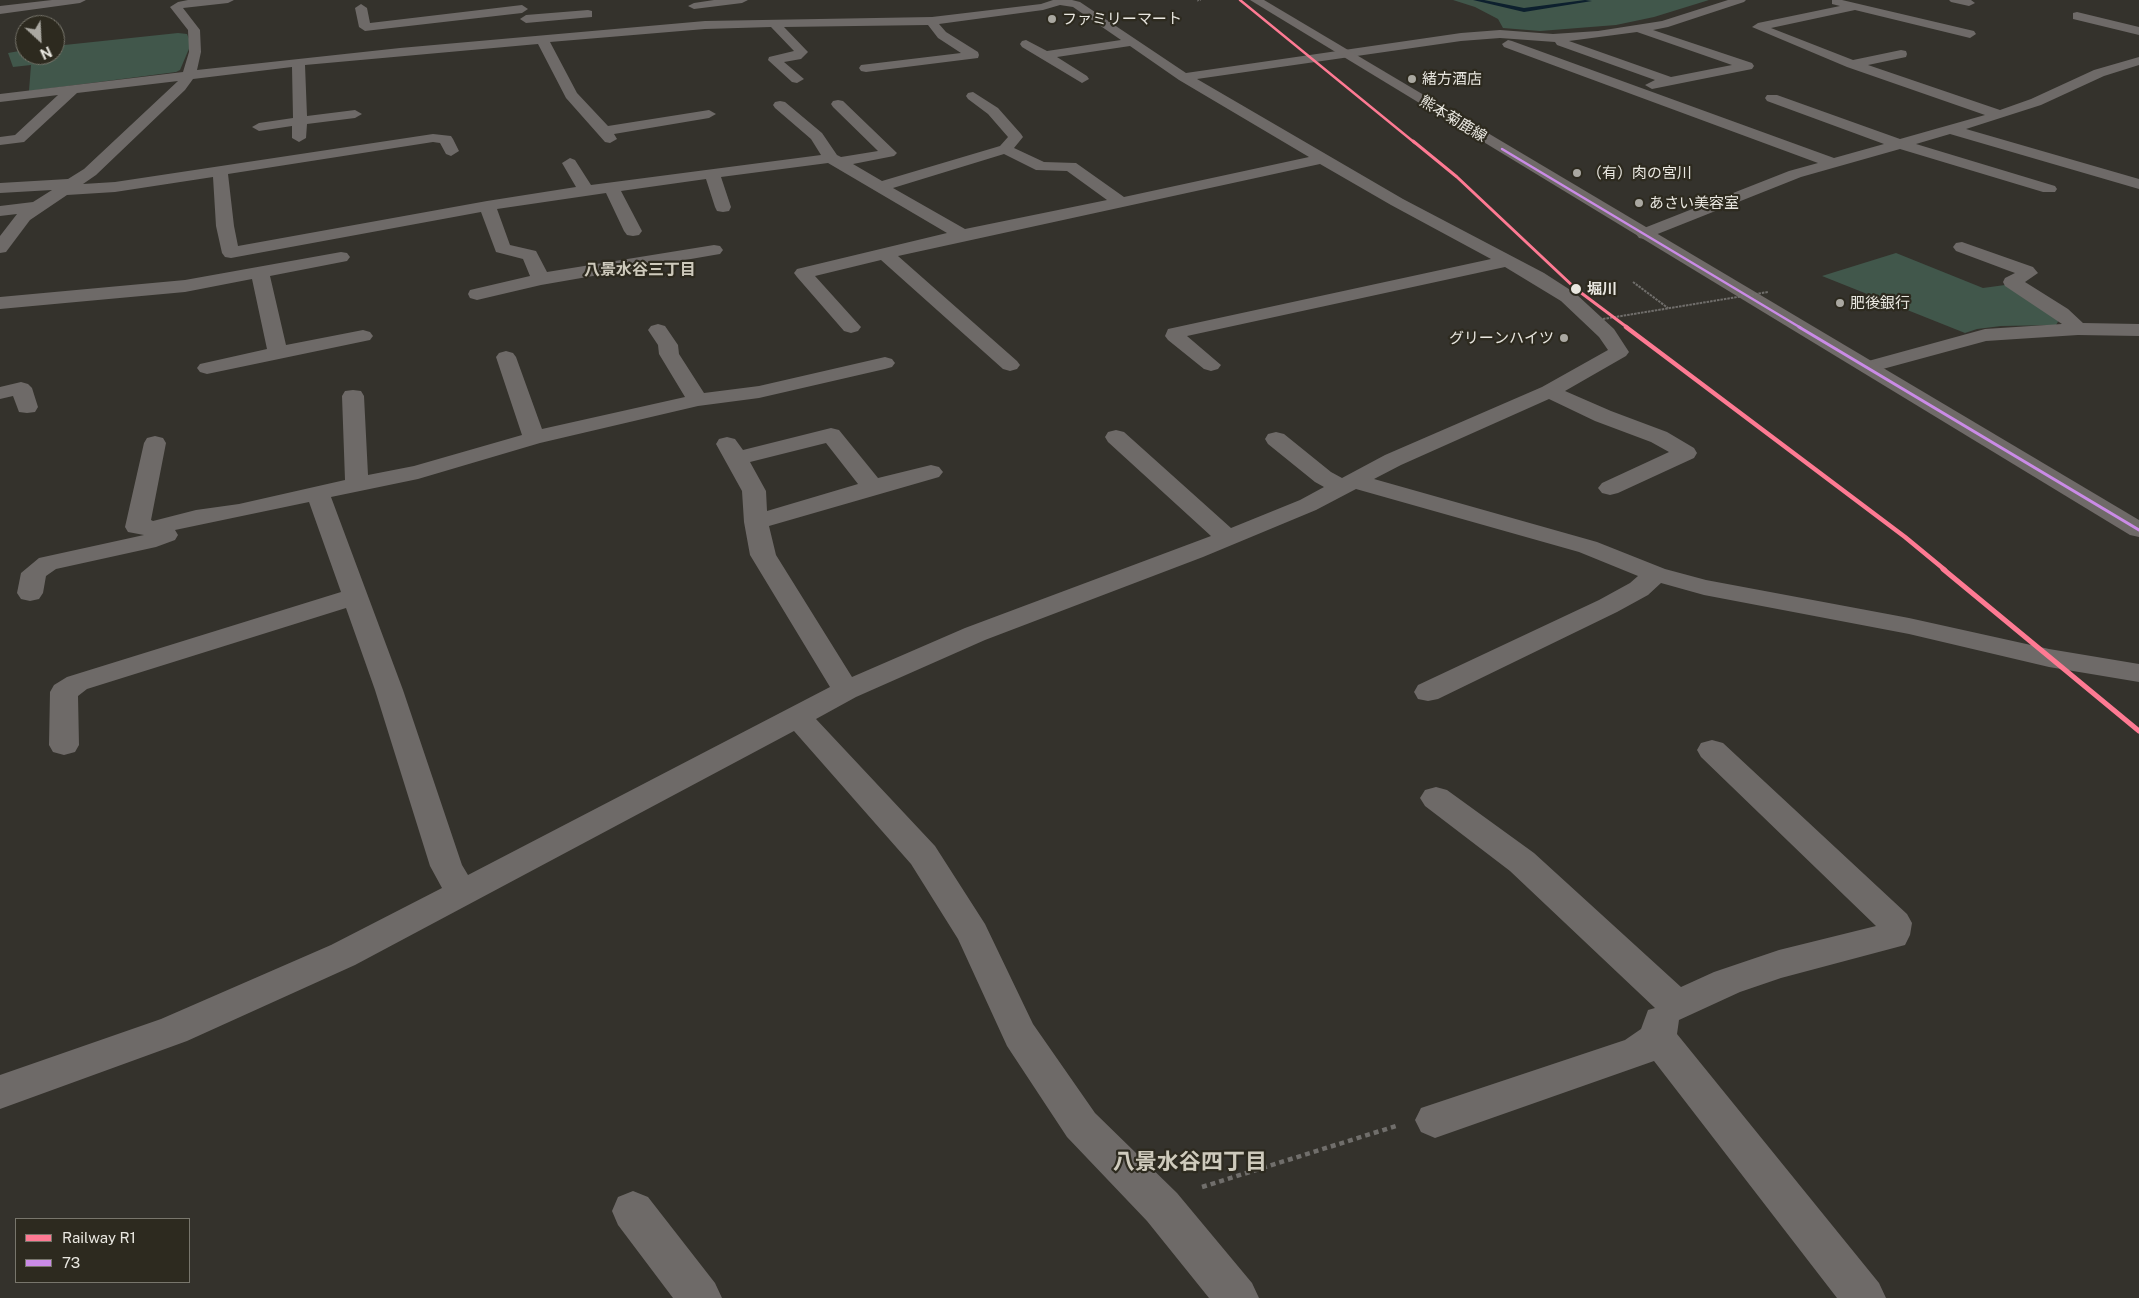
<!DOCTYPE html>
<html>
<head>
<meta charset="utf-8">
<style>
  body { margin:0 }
  #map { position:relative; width:2139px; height:1298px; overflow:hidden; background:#34322c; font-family:"Public Sans",sans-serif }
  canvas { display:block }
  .legend { position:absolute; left:15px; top:1218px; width:175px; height:65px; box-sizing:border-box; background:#2d2a1f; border:1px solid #78766c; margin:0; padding:6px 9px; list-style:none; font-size:15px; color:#e9e7e0 }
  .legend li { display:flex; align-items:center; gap:10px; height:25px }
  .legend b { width:25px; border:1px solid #78766c }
  .north { position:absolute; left:15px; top:15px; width:50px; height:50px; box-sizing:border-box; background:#2d2a1f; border:1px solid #78766c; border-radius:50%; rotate:155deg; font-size:14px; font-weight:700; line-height:20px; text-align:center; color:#e9e7e0 }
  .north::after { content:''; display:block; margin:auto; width:18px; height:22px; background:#aaa8a1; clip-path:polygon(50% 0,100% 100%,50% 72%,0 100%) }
</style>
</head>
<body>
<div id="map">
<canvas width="2139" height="1298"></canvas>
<ul class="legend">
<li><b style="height:6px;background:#fe7a93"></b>Railway R1</li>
<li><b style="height:6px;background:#ca8be6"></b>73</li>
</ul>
<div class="north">N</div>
</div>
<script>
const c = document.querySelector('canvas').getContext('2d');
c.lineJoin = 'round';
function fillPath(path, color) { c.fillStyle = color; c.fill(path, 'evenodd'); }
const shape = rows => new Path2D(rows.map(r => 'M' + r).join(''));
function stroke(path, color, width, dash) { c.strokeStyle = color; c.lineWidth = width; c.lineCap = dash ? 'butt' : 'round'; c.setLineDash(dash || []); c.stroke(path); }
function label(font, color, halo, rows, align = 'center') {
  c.font = font + ' "Public Sans","Noto Sans JP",sans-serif'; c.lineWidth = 4.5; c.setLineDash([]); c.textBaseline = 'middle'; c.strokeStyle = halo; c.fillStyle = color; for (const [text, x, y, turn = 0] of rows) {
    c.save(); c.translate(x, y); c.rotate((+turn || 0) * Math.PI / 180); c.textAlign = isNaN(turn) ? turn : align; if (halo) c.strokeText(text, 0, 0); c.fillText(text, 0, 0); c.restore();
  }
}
const green = shape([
  [1453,0,1709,0,1654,17,1616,25,1540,31,1503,28,1498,19,1475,7],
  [178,33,187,34,191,44,180,70,176,72,29,91,31,65,13,67,8,53,25,50,25,55,55,55,55,46],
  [1896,253,1983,288,2005,285,2059,320,2056,325,2001,326,1977,329,1965,333,1822,276]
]);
const stream = shape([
  [1473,0,1484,0,1524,8,1585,0,1592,1,1524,12,1473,0]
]);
const pathFar2 = shape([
  [1197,1,1201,0]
]);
const pathFar1 = shape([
  [1633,282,1668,308]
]);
const path = shape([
  [1202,1187,1396,1126]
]);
const minor = shape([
  [52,0,86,0,80,3,0,14,0,6,52,0],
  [188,0,234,0,228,3,183,8,200,30,201,52,197,70,400,48,705,21,932,17,1041,4,1053,0,1072,0,1080,2,1186,73,1461,33,1500,30,1553,34,1598,31,1662,21,1728,0,1746,0,1744,2,1668,27,1653,30,1752,63,1754,66,1752,69,1652,89,1645,85,1655,80,1557,45,1555,42,1500,38,1461,41,1197,79,1403,199,1544,273,1575,293,1614,329,1629,352,1626,356,1565,391,1611,411,1667,432,1694,448,1697,453,1694,458,1618,493,1610,495,1602,493,1598,488,1602,483,1669,452,1651,442,1595,421,1549,399,1401,465,1374,479,1597,542,1665,569,1706,580,1909,618,2049,649,2139,664,2139,682,2049,667,1909,634,1704,595,1661,583,1648,595,1617,612,1438,699,1428,701,1418,699,1414,692,1418,685,1599,600,1630,583,1638,576,1579,552,1356,489,1316,510,1203,557,985,640,856,697,816,719,935,846,985,924,1033,1024,1095,1113,1177,1193,1252,1283,1259,1298,1209,1298,1147,1221,1067,1137,1007,1046,958,939,911,864,794,731,355,965,187,1041,0,1109,0,1075,161,1019,331,945,442,888,430,866,375,690,346,608,87,689,78,696,79,745,75,752,64,755,53,752,49,745,50,692,54,685,67,677,341,592,309,502,175,530,178,535,175,540,156,547,56,569,46,576,43,593,39,599,30,601,21,599,17,593,21,573,39,558,144,535,128,532,125,527,144,443,147,438,155,436,163,438,166,443,151,520,153,521,196,510,239,504,345,480,342,396,345,391,353,390,361,391,364,396,368,475,414,466,522,435,496,357,499,353,506,351,513,353,516,357,542,429,685,397,659,354,658,345,648,330,651,326,658,324,665,326,678,345,679,354,704,393,759,386,885,357,892,359,895,363,892,367,885,369,759,398,698,406,540,443,418,479,331,497,403,690,462,865,468,875,830,687,750,555,744,522,742,491,716,444,719,439,727,437,735,439,743,450,831,428,839,430,878,478,931,465,939,467,943,472,939,477,769,526,776,555,852,677,965,628,1211,536,1108,442,1105,437,1108,432,1116,430,1124,432,1231,528,1300,500,1324,487,1315,482,1268,444,1265,439,1268,434,1276,432,1284,434,1331,472,1342,478,1385,455,1542,387,1608,350,1599,337,1561,301,1505,267,1187,336,1221,365,1218,369,1211,371,1204,369,1168,340,1165,336,1168,329,1491,259,1391,205,1320,164,898,256,1017,361,1020,365,1017,369,1010,371,1003,369,881,260,815,276,861,327,858,331,851,333,844,331,797,277,794,273,797,269,947,233,828,163,721,177,731,207,729,211,723,212,717,211,715,207,706,179,621,191,642,231,639,235,633,236,627,235,624,231,606,193,497,209,510,245,536,251,547,272,714,245,720,246,723,250,720,254,714,255,541,285,477,300,470,298,468,294,470,290,530,276,523,259,496,252,481,212,231,258,225,257,222,253,216,226,213,177,115,192,67,195,30,220,6,252,0,253,0,236,17,214,0,216,0,206,33,202,52,190,0,193,0,183,68,179,84,169,178,81,77,93,24,142,0,145,0,137,15,135,58,95,0,102,0,94,183,72,189,52,188,30,170,7,178,2,188,0],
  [1060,5,1073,7,1121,40,1047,51,1026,40,1022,41,1020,44,1022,47,1082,83,1089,79,1087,76,1057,57,1130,46,1179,80,1309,157,1124,197,1076,163,1044,162,1014,148,1023,137,1021,134,998,108,973,92,968,93,966,96,968,99,988,114,1008,137,1000,146,882,181,853,164,894,156,897,153,843,101,838,100,833,101,831,104,833,107,878,151,841,157,837,155,822,133,785,102,780,101,775,102,773,105,775,108,811,139,821,155,591,185,575,160,570,158,562,163,576,187,487,201,238,246,234,226,228,174,433,142,440,143,446,154,451,156,459,151,453,139,451,136,433,134,115,182,83,184,96,175,185,90,193,79,292,67,293,118,259,123,252,127,259,131,292,126,292,138,299,142,306,138,307,124,355,118,362,114,355,110,307,116,305,65,538,44,566,98,605,142,610,143,617,139,614,134,709,118,716,114,709,110,608,126,577,93,550,42,705,29,771,27,794,51,769,57,768,60,792,82,797,83,804,79,784,62,801,59,808,52,784,27,928,25,938,38,961,53,861,65,859,68,861,71,866,72,978,58,979,55,978,52,946,32,939,24,1043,10,1060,5],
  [1637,32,1732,65,1671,77,1569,41,1637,32],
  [1004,154,1036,170,1067,171,1107,200,965,229,893,188,1004,154],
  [826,443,858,484,767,511,766,491,750,462,826,443],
  [714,0,748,0,742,3,694,9,688,6,694,3,714,0],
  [1832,0,1842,0,1974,31,1976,34,1970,38,1855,10,1771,28,1853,60,1901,50,1906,51,1907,54,1906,57,1868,65,2000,110,2031,99,2094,70,2139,57,2139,65,2104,76,2041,105,1966,129,2139,179,2139,189,1950,134,1916,144,2055,186,2057,189,2055,192,2043,192,1900,149,1801,177,1645,239,1639,238,1636,234,1639,230,1789,171,1818,163,1504,47,1502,44,1508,40,1512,41,1834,158,1884,144,1767,101,1765,98,1767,95,1777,95,1900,139,1985,115,1847,67,1752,27,1758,23,1840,6,1832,4,1832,0],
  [1949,0,1971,0,1975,3,1969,6,1951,2,1949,0],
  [361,4,367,8,370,23,522,5,528,9,522,13,365,31,359,27,355,8,361,4],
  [588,10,592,11,592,17,526,23,520,19,526,15,588,10],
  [2077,12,2139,27,2139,35,2073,19,2073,13,2077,12],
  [1962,242,2033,267,2038,273,2025,282,2068,309,2083,323,2139,324,2139,336,2078,335,1986,341,1868,373,1861,371,1858,367,1861,363,1985,329,2062,324,2005,286,2003,282,2005,278,2015,273,1956,251,1953,247,1956,243,1962,242],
  [341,252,347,253,350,257,347,261,270,276,286,345,363,330,370,332,373,336,370,340,207,374,200,372,197,368,200,364,267,349,252,279,185,292,0,309,0,297,185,280,341,252],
  [21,382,28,384,32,388,38,407,35,412,27,413,19,412,13,396,0,399,0,387,21,382],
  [1712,740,1723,743,1907,914,1912,923,1910,935,1905,945,1781,978,1740,992,1679,1020,1677,1034,1879,1283,1886,1298,1837,1298,1654,1061,1435,1138,1421,1132,1415,1120,1421,1108,1625,1040,1641,1029,1648,1010,1655,1008,1510,871,1425,806,1420,798,1425,790,1436,787,1447,790,1534,853,1681,987,1714,972,1779,950,1876,926,1701,757,1697,750,1701,743,1712,740],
  [633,1191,648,1197,715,1283,722,1298,673,1298,618,1225,612,1211,618,1197,633,1191]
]);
const major = shape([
  [1250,0,1264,0,2139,520,2139,537,2130,535,1250,0]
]);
const pathBridge = shape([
  [1603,319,1768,292]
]);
const bus1Far1 = shape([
  [1502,149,1801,328]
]);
const bus1 = shape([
  [1799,327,2139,530]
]);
const rail1Far3 = shape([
  [1240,0,1415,143]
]);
const rail1Far2 = shape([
  [1413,141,1457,177,1576,289,1628,328]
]);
const rail1Far1 = shape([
  [1626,327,1905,537,1945,570]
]);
const rail1 = shape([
  [1943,569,2139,731]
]);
const markers = [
  [1052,19,5,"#aaa8a1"],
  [1412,79,5,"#aaa8a1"],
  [1577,173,5,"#aaa8a1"],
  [1639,203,5,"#aaa8a1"],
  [1576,289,6,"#e9e7e0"],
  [1840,303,5,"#aaa8a1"],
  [1564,338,5,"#aaa8a1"]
];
const farPoinames = [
  ["ファミリーマート",1062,19],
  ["緒方酒店",1422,79],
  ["（有）肉の宮川",1587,173],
  ["あさい美容室",1649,203],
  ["肥後銀行",1850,303],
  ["グリーンハイツ",1554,338,"right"]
];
const farStreetnames = [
  ["熊本菊鹿線",1453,119,31]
];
const farStopnames = [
  ["堀川",1587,289]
];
const farNeighbourhoodnames = [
  ["八景水谷三丁目",640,270]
];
const nearNeighbourhoodnames = [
  ["八景水谷四丁目",1190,1162]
];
fillPath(green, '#41574b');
fillPath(stream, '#0d202e');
stroke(pathFar2, '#706e6b', 1, [2, 1]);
stroke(pathFar1, '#706e6b', 2, [2.5, 1]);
stroke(path, '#706e6b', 4.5, [5, 4]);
fillPath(minor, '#6e6a68');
fillPath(major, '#6f6a68');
stroke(pathBridge, '#706e6b', 2, [2.5, 1]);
stroke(bus1Far1, '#ca8be6', 2.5);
stroke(bus1, '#ca8be6', 3);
stroke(rail1Far3, '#fe7a93', 2.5);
stroke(rail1Far2, '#fe7a93', 3);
stroke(rail1Far1, '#fe7a93', 4.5);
stroke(rail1, '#fe7a93', 5);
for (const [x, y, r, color] of markers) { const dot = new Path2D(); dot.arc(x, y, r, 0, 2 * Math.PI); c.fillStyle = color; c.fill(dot); stroke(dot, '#2d2a1f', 2); }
label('15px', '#e9e7e0', '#2d2a1f', farPoinames, 'left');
label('15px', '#e9e7e0', '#2d2a1f', farStreetnames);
label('bold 15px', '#e9e7e0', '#2d2a1f', farStopnames, 'left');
label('bold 16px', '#cecabc', '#2d2a1f', farNeighbourhoodnames);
label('bold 22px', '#cecabc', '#2d2a1f', nearNeighbourhoodnames);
</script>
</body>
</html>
